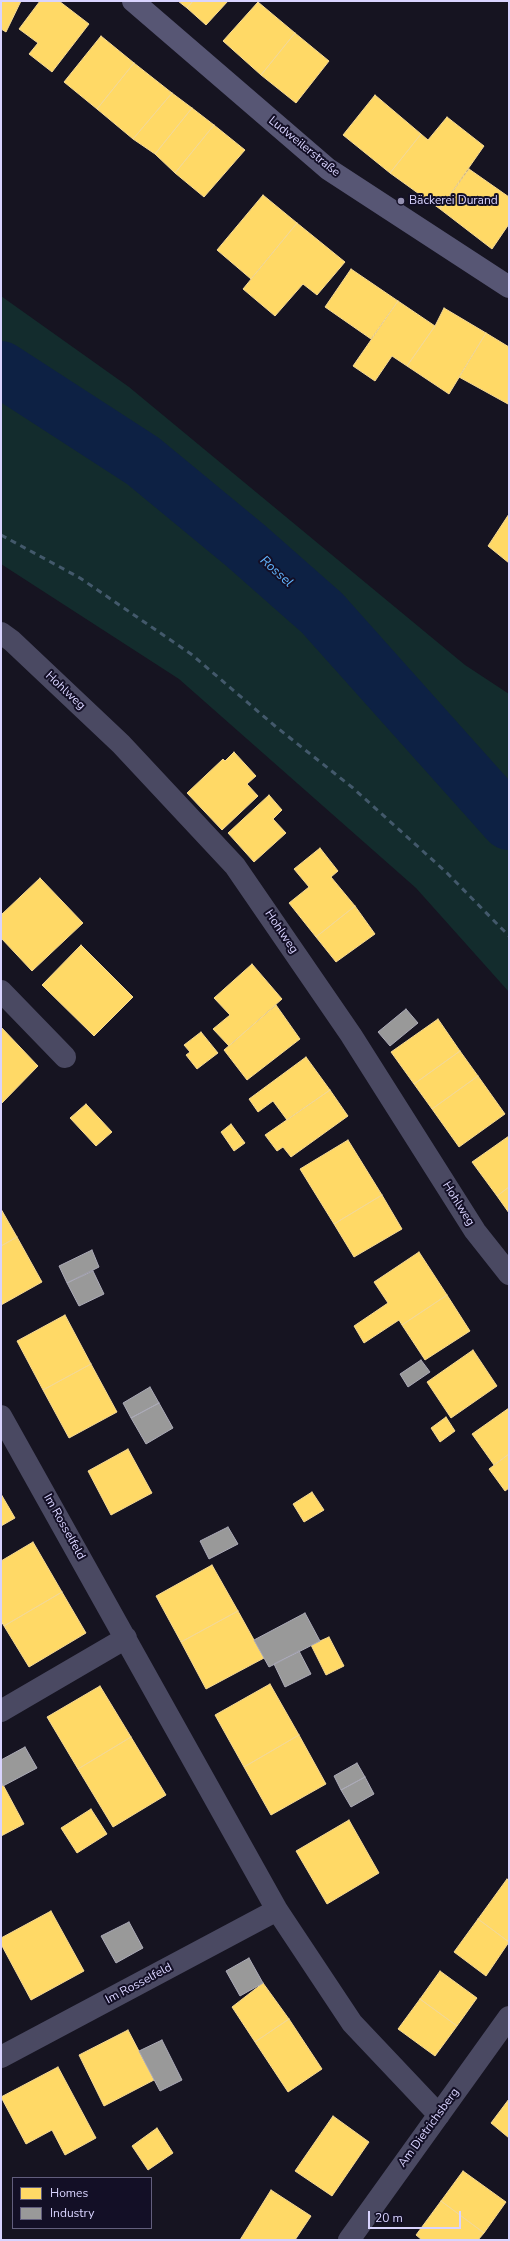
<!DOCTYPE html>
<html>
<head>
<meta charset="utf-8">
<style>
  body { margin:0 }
  #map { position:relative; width:510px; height:2241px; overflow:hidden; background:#161421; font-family:"Nunito Sans",sans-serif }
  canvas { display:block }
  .frame { position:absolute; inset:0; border:2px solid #d9d4ff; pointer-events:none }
  .legend { position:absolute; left:12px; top:2177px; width:140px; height:52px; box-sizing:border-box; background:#130f26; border:1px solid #625e7d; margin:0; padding:5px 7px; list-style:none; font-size:12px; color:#d9d4ff }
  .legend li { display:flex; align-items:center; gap:8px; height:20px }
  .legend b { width:20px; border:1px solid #625e7d }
  .scale { position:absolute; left:368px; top:2211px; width:93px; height:18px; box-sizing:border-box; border:2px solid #d9d4ff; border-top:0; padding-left:5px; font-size:12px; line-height:14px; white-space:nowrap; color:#d9d4ff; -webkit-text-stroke:3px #130f26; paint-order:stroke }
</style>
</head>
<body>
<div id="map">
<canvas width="510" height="2241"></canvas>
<div class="frame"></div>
<ul class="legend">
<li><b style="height:11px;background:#ffd966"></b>Homes</li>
<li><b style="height:11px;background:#999"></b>Industry</li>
</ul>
<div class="scale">20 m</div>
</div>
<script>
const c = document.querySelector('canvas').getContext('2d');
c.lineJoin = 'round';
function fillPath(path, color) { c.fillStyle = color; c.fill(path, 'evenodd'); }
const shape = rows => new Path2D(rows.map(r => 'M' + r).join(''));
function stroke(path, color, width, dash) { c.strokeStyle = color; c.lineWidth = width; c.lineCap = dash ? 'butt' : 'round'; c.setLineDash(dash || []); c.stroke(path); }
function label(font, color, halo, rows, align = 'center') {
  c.font = font + ' "Nunito Sans",sans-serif'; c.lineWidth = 4; c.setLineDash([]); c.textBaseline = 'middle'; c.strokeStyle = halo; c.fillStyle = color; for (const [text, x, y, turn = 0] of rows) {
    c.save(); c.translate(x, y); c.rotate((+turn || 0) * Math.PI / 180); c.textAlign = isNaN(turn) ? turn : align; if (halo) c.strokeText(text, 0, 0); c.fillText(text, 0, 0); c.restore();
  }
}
const green = shape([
  [1,296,129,387,465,665,509,694,509,992,416,888,179,679,1,564]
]);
const homes = shape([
  [1,1,21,1,6,32,1,29,1,1],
  [40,1,59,1,89,24,52,72,29,54,38,43,19,29,40,1],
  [178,1,193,1,187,8,178,1],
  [193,1,228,1,206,25,187,8,193,1],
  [258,2,295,33,261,75,223,41,258,2],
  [295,33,329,61,296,103,261,75,295,33],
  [101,36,134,63,97,109,64,82,101,36],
  [134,63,172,93,133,139,97,109,134,63],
  [172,93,192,108,155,154,133,139,172,93],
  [375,95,421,134,390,173,343,135,375,95],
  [192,108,214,125,175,173,155,154,192,108],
  [447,117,484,146,440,209,390,173,421,134,428,140,447,117],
  [214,125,245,150,204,197,175,173,214,125],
  [469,169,509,197,509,224,492,249,440,209,469,169],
  [263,195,297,223,251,279,217,250,263,195],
  [297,223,345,262,317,295,303,284,275,316,243,289,297,223],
  [351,269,398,301,371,339,325,307,351,269],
  [398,301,435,326,407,366,392,356,375,381,353,366,398,301],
  [444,308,486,333,449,394,407,366,435,326,444,308],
  [486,333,509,347,508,404,459,377,486,333],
  [509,514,509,563,488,546,509,514],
  [234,752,256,776,247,784,258,796,222,830,187,793,223,759,225,761,234,752],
  [269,795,282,810,273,819,286,833,254,862,228,833,269,795],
  [320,848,338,871,331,877,355,906,316,937,289,903,309,887,294,869,320,848],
  [40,878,83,923,32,971,1,938,1,915,40,878],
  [355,906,375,934,336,962,316,937,355,906],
  [81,945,133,997,94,1036,42,985,81,945],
  [252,964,282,999,229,1046,213,1029,230,1015,214,998,252,964],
  [276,1005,300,1039,247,1080,224,1050,276,1005],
  [438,1019,460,1051,414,1084,391,1052,438,1019],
  [1,1027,38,1066,1,1104,1,1027],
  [201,1032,218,1053,197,1069,186,1055,190,1052,184,1045,201,1032],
  [460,1051,478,1076,432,1109,414,1084,460,1051],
  [306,1057,330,1090,287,1120,273,1101,258,1112,249,1099,306,1057],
  [478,1076,505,1114,459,1147,432,1109,478,1076],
  [330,1090,348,1116,291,1157,283,1147,277,1151,265,1135,330,1090],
  [86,1104,112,1132,96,1146,70,1118,86,1104],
  [231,1124,245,1143,234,1151,221,1132,231,1124],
  [509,1136,509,1187,497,1196,472,1162,509,1136],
  [348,1140,382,1195,334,1224,300,1169,348,1140],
  [509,1187,509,1213,497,1196,509,1187],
  [382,1195,402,1229,354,1257,334,1224,382,1195],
  [1,1209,17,1237,1,1246,1,1209],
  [17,1237,42,1282,1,1305,1,1246,17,1237],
  [419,1252,447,1295,402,1325,399,1320,364,1343,354,1326,388,1303,374,1282,419,1252],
  [447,1295,470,1331,425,1360,402,1325,447,1295],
  [65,1315,91,1364,43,1390,17,1341,65,1315],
  [473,1350,497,1386,451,1418,427,1382,473,1350],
  [91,1364,117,1412,69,1438,43,1390,91,1364],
  [509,1408,509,1454,494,1465,472,1434,509,1408],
  [446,1417,455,1431,440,1442,431,1428,446,1417],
  [128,1449,152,1493,111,1515,88,1471,128,1449],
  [509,1454,509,1488,505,1491,489,1469,509,1454],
  [312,1492,324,1510,304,1522,293,1504,312,1492],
  [1,1494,15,1518,1,1526,1,1494],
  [33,1542,62,1592,4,1626,1,1621,1,1561,33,1542],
  [212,1565,238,1611,181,1642,156,1596,212,1565],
  [62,1592,86,1633,29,1667,4,1626,62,1592],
  [238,1611,264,1658,206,1689,181,1642,238,1611],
  [329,1637,344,1666,326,1675,311,1645,329,1637],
  [270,1684,299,1735,244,1767,215,1715,270,1684],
  [100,1686,131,1737,78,1769,47,1717,100,1686],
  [299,1735,326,1784,271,1815,244,1767,299,1735],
  [131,1737,166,1795,113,1827,78,1769,131,1737],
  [1,1781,24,1824,1,1836,1,1781],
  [91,1809,107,1834,77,1853,61,1828,91,1809],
  [349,1820,379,1873,327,1904,296,1851,349,1820],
  [507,1879,509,1881,509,1942,478,1919,507,1879],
  [51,1911,84,1971,31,2000,1,1944,1,1938,51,1911],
  [478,1919,509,1942,486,1976,454,1952,478,1919],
  [440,1971,477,1998,457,2026,420,1999,440,1971],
  [263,1983,289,2019,255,2042,232,2007,263,1983],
  [420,1999,457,2026,435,2056,398,2029,420,1999],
  [289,2019,322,2069,288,2092,255,2042,289,2019],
  [128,2030,154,2080,104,2106,79,2055,128,2030],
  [58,2067,96,2138,65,2155,52,2130,26,2144,1,2097,58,2067],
  [509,2099,509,2138,491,2123,509,2099],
  [333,2116,369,2142,332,2196,295,2171,333,2116],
  [157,2128,173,2153,148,2170,132,2146,157,2128],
  [463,2171,506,2202,484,2233,441,2201,463,2171],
  [271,2190,311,2216,295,2240,240,2240,271,2190],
  [441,2201,484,2233,478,2240,422,2240,416,2235,441,2201]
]);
const industry = shape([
  [406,1009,418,1023,390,1046,378,1032,406,1009],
  [92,1250,99,1267,67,1283,59,1266,92,1250],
  [93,1271,104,1294,79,1306,67,1283,93,1271],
  [421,1360,430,1372,408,1387,400,1374,421,1360],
  [150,1387,159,1403,131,1418,123,1403,150,1387],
  [159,1403,173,1428,146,1444,131,1418,159,1403],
  [228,1527,238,1544,209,1559,200,1541,228,1527],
  [305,1613,320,1641,269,1667,254,1640,305,1613],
  [299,1651,311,1674,285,1687,274,1664,299,1651],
  [25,1747,37,1768,3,1786,1,1781,1,1760,25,1747],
  [357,1763,365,1777,341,1790,334,1776,357,1763],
  [365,1777,374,1794,351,1807,341,1790,365,1777],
  [129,1922,143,1948,116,1963,101,1936,129,1922],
  [249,1958,263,1983,240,1996,226,1971,249,1958],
  [162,2040,182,2080,160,2091,139,2051,162,2040]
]);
const river = shape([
  [1,369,143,461,246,546,322,613,509,822]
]);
const street = shape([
  [1,633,12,641,121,744,235,866,351,1035,475,1231,509,1274],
  [1,991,65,1057],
  [1,1416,277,1910,352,2023,439,2115],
  [1,1711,126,1638],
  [1,2057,277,1910],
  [349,2240,509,2017]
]);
const secondary = shape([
  [133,1,328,169,509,287]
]);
const rail = shape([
  [1,535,80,578,191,654,275,726,353,788,446,872,509,936]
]);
const markers = [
  [401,201,4,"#9591b1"]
];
const streetNames = [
  ["Ludweilerstraße",304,147,39],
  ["Hohlweg",65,691,43],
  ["Hohlweg",281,932,56],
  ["Hohlweg",458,1204,58],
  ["Im Rosselfeld",64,1527,61],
  ["Im Rosselfeld",139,1984,-28],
  ["Am Dietrichsberg",429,2128,-54]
];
const poiNames = [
  ["Bäckerei Durand",409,201]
];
const waterNames = [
  ["Rossel",276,572,42]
];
fillPath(green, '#132c2d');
fillPath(homes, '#ffd966');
stroke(homes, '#f4d894', 1);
fillPath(industry, '#999');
stroke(industry, '#acabb8', 1);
stroke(river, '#0d2144', 56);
stroke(street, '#4a4962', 22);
stroke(secondary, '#575674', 22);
stroke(rail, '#43596b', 3, [6, 5]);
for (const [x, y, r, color] of markers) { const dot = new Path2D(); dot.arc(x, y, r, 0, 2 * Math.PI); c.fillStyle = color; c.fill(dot); stroke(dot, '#130f26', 1.5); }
label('12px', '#d9d4ff', '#130f26', streetNames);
label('12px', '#d9d4ff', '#130f26', poiNames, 'left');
label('italic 13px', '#62b6ff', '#130f26', waterNames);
</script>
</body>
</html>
